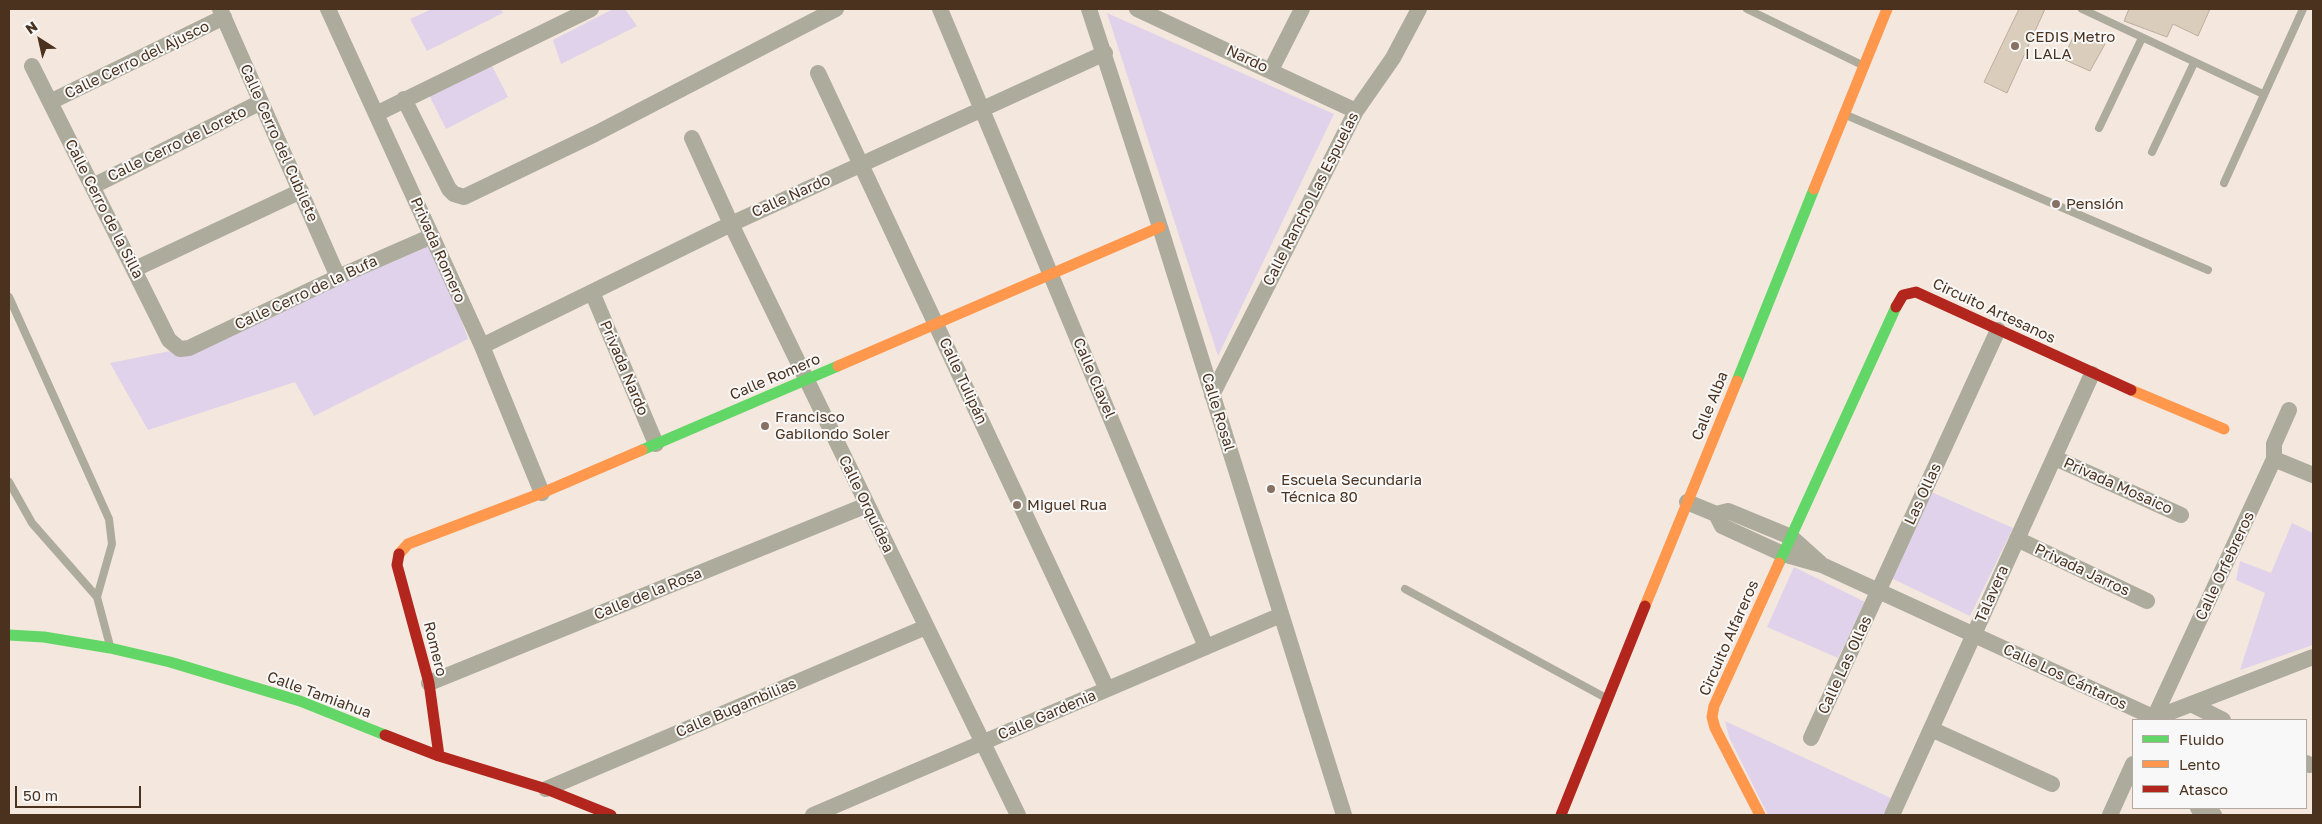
<!DOCTYPE html>
<html>
<head>
<meta charset="utf-8">
<style>
  body { margin:0 }
  #map { position:relative; width:2322px; height:824px; overflow:hidden; background:#f4e7dd; font-family:"Golos Text",sans-serif }
  canvas { display:block }
  .frame { position:absolute; inset:0; border:10px solid #4a321f; pointer-events:none }
  .legend { position:absolute; left:2132px; top:719px; width:175px; height:90px; box-sizing:border-box; background:#f8f8f8; border:1px solid #b2a9a1; margin:0; padding:6px 9px; list-style:none; font-size:15px; color:#4a321f }
  .legend li { display:flex; align-items:center; gap:10px; height:25px }
  .legend b { width:25px; border:1px solid #b2a9a1 }
  .north { position:absolute; left:15px; top:15px; width:50px; height:50px; -webkit-text-stroke:4px #f8f8f8; paint-order:stroke; rotate:325deg; font-size:14px; font-weight:700; line-height:20px; text-align:center; color:#4a321f }
  .north::after { content:''; display:block; margin:auto; width:18px; height:22px; background:#4a321f; clip-path:polygon(50% 0,100% 100%,50% 72%,0 100%) }
  .scale { position:absolute; left:15px; top:786px; width:126px; height:22px; box-sizing:border-box; border:2px solid #4a321f; border-top:0; padding-left:6px; font-size:15px; line-height:18px; white-space:nowrap; color:#4a321f; -webkit-text-stroke:4px #f8f8f8; paint-order:stroke }
</style>
</head>
<body>
<div id="map">
<canvas width="2322" height="824"></canvas>
<div class="frame"></div>
<ul class="legend">
<li><b style="height:6px;background:#63d668"></b>Fluido</li>
<li><b style="height:6px;background:#ff974d"></b>Lento</li>
<li><b style="height:6px;background:#b3261e"></b>Atasco</li>
</ul>
<div class="north">N</div>
<div class="scale">50 m</div>
</div>
<script>
const c = document.querySelector('canvas').getContext('2d');
c.lineJoin = 'round';
function fillPath(path, color) { c.fillStyle = color; c.fill(path, 'evenodd'); }
const shape = rows => new Path2D(rows.map(r => 'M' + r).join(''));
function stroke(path, color, width, dash) { c.strokeStyle = color; c.lineWidth = width; c.lineCap = dash ? 'butt' : 'round'; c.setLineDash(dash || []); c.stroke(path); }
function label(font, color, halo, rows, align = 'center') {
  c.font = font + ' "Golos Text",sans-serif'; c.lineWidth = 4; c.setLineDash([]); c.textBaseline = 'middle'; c.strokeStyle = halo; c.fillStyle = color; for (const [text, x, y, turn = 0] of rows) {
    c.save(); c.translate(x, y); c.rotate((+turn || 0) * Math.PI / 180); c.textAlign = isNaN(turn) ? turn : align; if (halo) c.strokeText(text, 0, 0); c.fillText(text, 0, 0); c.restore();
  }
}
const green = shape([
  [432,9,501,9,503,13,427,51,410,19],
  [613,9,625,9,637,26,561,64,553,40],
  [1107,13,1334,114,1218,356],
  [488,58,508,97,446,129,426,89],
  [432,236,468,339,314,416,295,382,148,430,110,363,180,349],
  [1929,491,2013,528,1970,616,1889,577],
  [2292,523,2313,533,2313,645,2240,670,2265,593,2236,580,2240,561,2271,573],
  [1794,567,1865,602,1838,658,1767,627],
  [1725,721,1891,798,1883,815,1768,815,1729,737]
]);
const building = shape([
  [2019,9,2045,9,2007,93,1984,82,2019,9],
  [2129,9,2210,9,2198,36,2173,24,2167,37,2124,21,2129,9],
  [2076,31,2105,44,2090,71,2063,59,2076,31]
]);
const lane = shape([
  [1747,9,1862,65],
  [2082,9,2263,94],
  [1846,115,2208,270],
  [2099,128,2142,38],
  [2152,152,2194,63],
  [2224,183,2303,9],
  [9,297,109,519,112,544,97,597],
  [9,482,32,523,97,597,110,646],
  [1405,589,1606,698]
]);
const street = shape([
  [220,9,338,277],
  [328,9,482,346,542,493],
  [940,9,1206,647],
  [1089,9,1160,227,1344,815],
  [1137,9,1356,111],
  [32,66,169,340,180,349,189,348,338,277,432,236],
  [1271,70,1302,9],
  [818,73,1107,689],
  [404,99,449,189,454,194,464,197,595,134,836,9],
  [50,102,224,17],
  [376,114,591,9],
  [692,138,731,224,1018,815],
  [93,186,261,102],
  [135,269,301,191],
  [592,292,656,444],
  [482,346,731,224,1105,53],
  [1212,395,1356,111,1393,58,1419,9],
  [2055,458,2181,515],
  [2274,459,2313,475],
  [1687,502,1716,514,1722,526,1783,554,1822,565,2155,718,2313,657],
  [1716,514,1728,511,1791,537,1820,563],
  [2017,539,2147,601],
  [429,683,867,505],
  [2191,704,2223,720],
  [2153,720,2274,459,2274,444,2289,410],
  [1931,729,2052,784],
  [1811,738,1998,330],
  [2306,763,2310,765],
  [546,789,926,627],
  [2198,808,2214,815],
  [813,815,1281,615],
  [1892,815,2092,374],
  [2110,815,2133,764]
]);
const fast = shape([
  [1737,381,1814,189],
  [642,450,838,366],
  [1779,563,1896,307],
  [9,635,44,637,110,648,170,662,300,701,385,735]
]);
const slow = shape([
  [1814,189,1887,9],
  [838,366,1160,227],
  [2131,390,2224,429],
  [399,554,408,544,542,493,642,450],
  [1645,606,1737,381],
  [1760,815,1715,728,1712,717,1714,706,1779,563]
]);
const jam = shape([
  [1896,307,1903,295,1916,292,2131,390],
  [399,554,397,565,429,683,439,756],
  [385,735,439,756,546,789,611,815],
  [1561,815,1645,606]
]);
const markers = [
  [2015,46,5,"#867162"],
  [2056,204,5,"#867162"],
  [765,426,5,"#867162"],
  [1271,489,5,"#867162"],
  [1017,505,5,"#867162"]
];
const poiNames = [
  ["CEDIS Metro",2025,37],
  ["I LALA",2025,54],
  ["Pensión",2066,204],
  ["Francisco",775,417],
  ["Gabilondo Soler",775,434],
  ["Escuela Secundaria",1281,480],
  ["Técnica 80",1281,497],
  ["Miguel Rua",1027,505]
];
const streetNames = [
  ["Nardo",1247,59,25],
  ["Calle Cerro del Ajusco",137,60,-26],
  ["Calle Cerro del Cubilete",279,143,66],
  ["Calle Cerro de Loreto",177,144,-26],
  ["Calle Nardo",791,196,-24],
  ["Calle Rancho Las Espuelas",1311,199,-63],
  ["Calle Cerro de la Silla",104,209,63],
  ["Privada Romero",438,250,66],
  ["Calle Cerro de la Bufa",306,293,-25],
  ["Circuito Artesanos",1994,311,25],
  ["Privada Nardo",624,368,67],
  ["Calle Romero",775,377,-23],
  ["Calle Clavel",1094,378,67],
  ["Calle Tulipán",963,381,65],
  ["Calle Alba",1710,406,-68],
  ["Calle Rosal",1218,412,73],
  ["Privada Mosaico",2118,486,24],
  ["Las Ollas",1923,494,-65],
  ["Calle Orquídea",866,504,64],
  ["Calle Orfebreros",2225,566,-65],
  ["Privada Jarros",2082,570,25],
  ["Calle de la Rosa",648,594,-22],
  ["Talavera",1992,594,-66],
  ["Circuito Alfareros",1729,638,-66],
  ["Romero",435,649,76],
  ["Calle Las Ollas",1845,665,-65],
  ["Calle Los Cántaros",2065,677,25],
  ["Calle Tamiahua",319,695,20],
  ["Calle Bugambilias",736,708,-23],
  ["Calle Gardenia",1047,715,-23]
];
fillPath(green, '#e0d2ea');
fillPath(building, '#dbcdbb');
stroke(building, '#bbae9e', 1);
stroke(lane, '#adab9c', 8);
stroke(street, '#adab9c', 16);
stroke(fast, '#63d668', 11);
stroke(slow, '#ff974d', 11);
stroke(jam, '#b3261e', 11);
for (const [x, y, r, color] of markers) { const dot = new Path2D(); dot.arc(x, y, r, 0, 2 * Math.PI); c.fillStyle = color; c.fill(dot); stroke(dot, '#f8f8f8', 2); }
label('15px', '#4a321f', '#f8f8f8', poiNames, 'left');
label('15px', '#4a321f', '#f8f8f8', streetNames);
</script>
</body>
</html>
